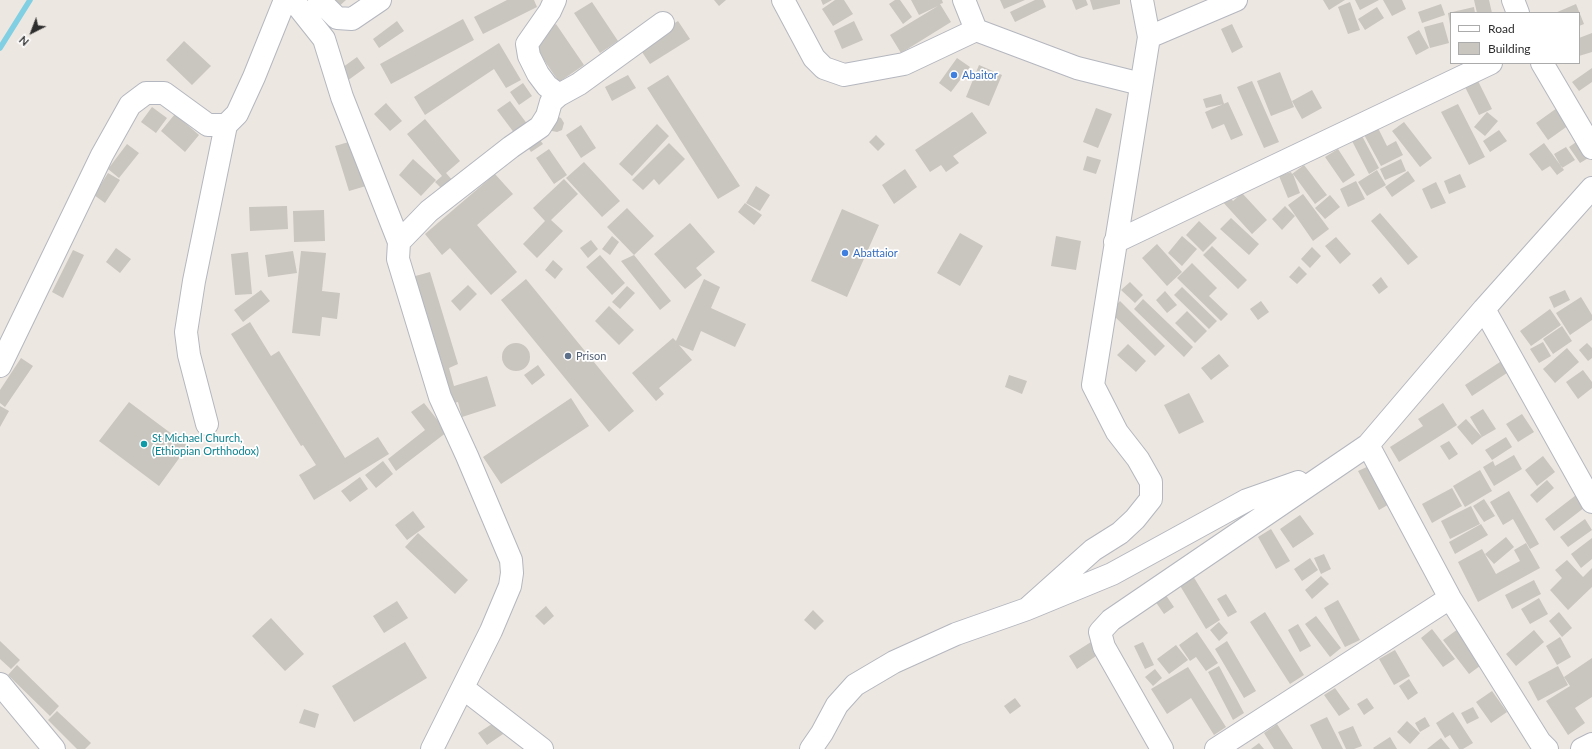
<!DOCTYPE html>
<html>
<head>
<meta charset="utf-8">
<style>
  body { margin:0 }
  #map { position:relative; width:1592px; height:749px; overflow:hidden; background:#ede7e1; font-family:Lato,sans-serif }
  canvas { display:block }
  .legend { position:absolute; left:1450px; top:12px; width:130px; height:52px; box-sizing:border-box; background:#fff; border:1px solid #ababab; margin:0; padding:5px 7px; list-style:none; font-size:12px; color:#2d2d2d }
  .legend li { display:flex; align-items:center; gap:8px; height:20px }
  .legend b { width:20px; border:1px solid #ababab }
  .north { position:absolute; left:12px; top:12px; width:40px; height:40px; -webkit-text-stroke:3px #fff; paint-order:stroke; rotate:222deg; font-size:11px; font-weight:700; line-height:16px; text-align:center; color:#2d2d2d }
  .north::after { content:''; display:block; margin:auto; width:14px; height:18px; background:#2d2d2d; clip-path:polygon(50% 0,100% 100%,50% 72%,0 100%) }
</style>
</head>
<body>
<div id="map">
<canvas width="1592" height="749"></canvas>
<ul class="legend">
<li><b style="height:5px;background:#fff"></b>Road</li>
<li><b style="height:11px;background:#c9c5bf"></b>Building</li>
</ul>
<div class="north">N</div>
</div>
<script>
const c = document.querySelector('canvas').getContext('2d');
c.lineJoin = 'round';
const shape = rows => new Path2D(rows.map(r => 'M' + r).join(''));
function stroke(path, color, width, dash) { c.strokeStyle = color; c.lineWidth = width; c.lineCap = dash ? 'butt' : 'round'; c.setLineDash(dash || []); c.stroke(path); }
function fillPath(path, color) { c.fillStyle = color; c.fill(path, 'evenodd'); }
function label(font, color, halo, rows, align = 'center') {
  c.font = font + ' Lato,sans-serif'; c.lineWidth = 3.5; c.setLineDash([]); c.textBaseline = 'middle'; c.strokeStyle = halo; c.fillStyle = color; for (const [text, x, y, turn = 0] of rows) {
    c.save(); c.translate(x, y); c.rotate((+turn || 0) * Math.PI / 180); c.textAlign = isNaN(turn) ? turn : align; if (halo) c.strokeText(text, 0, 0); c.fillText(text, 0, 0); c.restore();
  }
}
const stream = shape([
  [0,48,30,0]
]);
const building = shape([
  [329,0,346,0,336,9],
  [507,0,534,0,537,7,483,34,474,17],
  [714,0,726,0,719,6],
  [821,0,832,0,823,5],
  [835,0,844,0,853,14,833,26,822,9],
  [895,0,900,0,912,17,903,24,889,4],
  [911,0,942,0,943,3,940,4,951,22,901,53,890,35,938,6,919,15],
  [1000,0,1025,0,1004,9],
  [1035,0,1043,0,1046,7,1015,22,1010,12],
  [1072,0,1086,0,1088,5,1076,10],
  [1090,0,1120,0,1120,4,1093,10],
  [1323,0,1345,0,1329,10],
  [1355,0,1379,0,1360,10],
  [1383,0,1402,0,1406,9,1392,16],
  [1474,0,1489,0,1492,13,1477,13],
  [592,2,618,41,600,53,574,13],
  [1350,2,1360,30,1348,34,1338,7],
  [1441,4,1445,15,1422,23,1418,12],
  [1576,4,1584,24,1579,26,1579,13,1555,13],
  [1377,7,1384,18,1365,30,1358,19],
  [1474,7,1475,13,1451,13,1450,25,1448,13],
  [463,19,474,40,391,84,380,64],
  [397,21,404,31,379,48,373,39],
  [678,21,690,39,650,64,638,46],
  [854,21,863,40,842,49,834,31],
  [1443,22,1449,43,1430,48,1424,27],
  [556,24,584,65,559,82,531,41],
  [1232,24,1243,47,1232,53,1221,29],
  [1419,30,1429,48,1416,55,1407,37],
  [1592,33,1592,52,1579,56,1579,38],
  [184,41,211,66,192,85,166,60],
  [499,43,521,80,506,88,494,69,425,115,414,97],
  [357,57,365,68,347,81,339,70],
  [957,58,970,67,951,92,939,83],
  [979,65,1002,75,989,106,966,97],
  [1592,68,1592,82,1579,91,1572,82],
  [1280,72,1294,107,1271,116,1257,81],
  [628,75,636,88,612,101,605,87],
  [668,75,740,186,718,199,647,88],
  [1252,81,1279,142,1264,148,1237,87],
  [1478,81,1492,109,1479,115,1465,87],
  [523,83,532,96,519,105,510,92],
  [1312,90,1322,108,1302,119,1292,101],
  [1221,94,1224,104,1206,108,1203,99],
  [510,101,528,125,515,134,497,110],
  [1228,102,1243,135,1231,140,1224,124,1212,129,1205,112],
  [386,103,402,121,390,131,374,114],
  [1458,104,1485,157,1469,165,1441,112],
  [152,107,167,118,156,133,141,122],
  [1096,108,1112,114,1098,148,1083,142],
  [1557,108,1569,125,1548,140,1536,123],
  [972,112,987,133,953,156,959,163,946,172,941,165,930,172,915,150],
  [1487,112,1498,121,1485,136,1474,127],
  [175,114,199,135,185,152,161,131],
  [556,116,561,118,564,123,562,130,557,132,552,131,549,127],
  [425,119,460,161,446,173,453,181,443,190,435,182,442,176,407,134],
  [1404,122,1432,158,1420,167,1392,131],
  [657,124,669,136,632,176,619,164],
  [1376,124,1387,146,1396,141,1403,155,1381,166,1362,131],
  [581,125,596,148,581,158,566,135],
  [1499,130,1507,141,1490,152,1483,141],
  [1361,134,1379,168,1369,174,1351,139],
  [876,135,885,144,878,151,869,142],
  [537,136,543,144,531,152,526,144],
  [1579,140,1590,157,1580,163,1569,147],
  [352,141,366,186,349,191,335,146],
  [669,143,685,159,659,185,654,179,643,190,632,180],
  [1544,143,1564,170,1557,175,1550,166,1542,171,1529,154],
  [127,144,139,153,119,178,108,169],
  [1566,147,1575,160,1562,168,1554,154],
  [549,149,567,175,554,184,536,158],
  [1338,149,1355,175,1343,183,1325,157],
  [1087,156,1101,160,1096,174,1083,170],
  [413,159,436,180,421,196,399,175],
  [1401,159,1406,171,1385,180,1380,169],
  [584,162,620,201,602,217,566,178],
  [1304,165,1327,195,1315,204,1293,174,1300,193,1288,198,1279,176,1291,172,1292,174],
  [905,169,917,187,894,204,882,185],
  [1377,170,1386,185,1367,196,1358,182],
  [1408,171,1415,181,1392,197,1385,187],
  [108,173,120,180,105,203,94,195],
  [495,174,513,194,477,225,517,272,491,295,450,248,442,255,425,234],
  [1460,174,1466,187,1449,194,1444,181],
  [564,179,578,194,551,220,563,231,537,258,523,244,545,221,533,208],
  [1356,181,1365,199,1348,207,1340,189],
  [1436,182,1446,203,1431,209,1422,189],
  [756,186,770,195,760,211,746,203],
  [1242,193,1267,220,1252,234,1221,200,1227,194,1233,201],
  [1303,194,1329,229,1313,241,1288,205],
  [1330,195,1340,207,1325,219,1315,208],
  [745,203,762,215,754,225,738,212],
  [287,206,288,229,250,231,249,207],
  [1285,206,1295,216,1282,230,1272,219],
  [627,208,654,236,634,255,607,227],
  [842,209,879,225,847,297,811,281],
  [324,210,325,241,294,242,293,211],
  [1380,213,1418,257,1408,265,1371,221],
  [1231,218,1259,244,1249,255,1220,229],
  [1199,221,1217,238,1203,252,1186,235],
  [690,223,715,252,696,268,702,275,685,289,654,254],
  [960,233,983,246,960,286,937,273],
  [612,236,619,242,610,255,602,249],
  [1056,236,1081,241,1076,270,1051,266],
  [1182,236,1197,249,1182,266,1168,253],
  [1336,237,1351,254,1340,264,1325,246],
  [591,240,598,249,588,258,580,248],
  [1157,244,1182,272,1167,286,1142,258],
  [1212,246,1247,280,1238,289,1203,255],
  [1312,247,1321,256,1310,268,1301,259],
  [116,248,131,259,120,273,106,262],
  [73,250,84,255,63,298,52,292],
  [293,251,297,273,268,277,265,255],
  [301,251,326,253,322,291,340,293,337,319,322,317,320,336,292,333],
  [248,252,252,294,235,295,231,254],
  [600,255,625,283,612,295,586,267],
  [634,255,671,301,660,310,621,261],
  [553,260,563,269,555,279,545,270],
  [1192,263,1217,288,1209,296,1228,314,1221,321,1177,278],
  [1299,266,1307,274,1297,284,1289,277],
  [430,272,458,364,449,368,454,386,487,376,496,406,462,417,458,402,447,405,408,278],
  [1381,277,1388,287,1379,294,1372,285],
  [526,279,634,411,609,432,501,300],
  [704,279,720,287,711,308,746,324,735,347,701,331,693,351,679,345,692,360,659,388,664,394,656,401,632,373,673,338,676,341],
  [1130,282,1143,295,1135,303,1121,290],
  [468,285,477,294,460,311,451,301],
  [627,286,635,293,620,309,612,302],
  [1182,287,1217,321,1209,329,1174,295],
  [261,290,270,301,243,322,234,310],
  [1565,290,1570,300,1554,308,1549,297],
  [1165,291,1177,305,1167,313,1156,300],
  [1581,297,1592,315,1592,320,1570,335,1556,313],
  [1143,299,1193,347,1184,357,1134,309],
  [1120,301,1165,346,1155,356,1110,312],
  [1261,301,1269,312,1258,320,1250,309],
  [609,306,634,330,619,345,595,321],
  [1550,309,1561,325,1531,346,1520,331],
  [1187,311,1207,331,1195,343,1175,323],
  [250,322,271,356,279,351,345,458,378,437,389,454,314,500,299,475,316,465,303,445,301,446,231,334],
  [1562,326,1572,341,1553,354,1543,339],
  [1543,342,1551,356,1539,363,1530,349],
  '502 357a14 14 0 1 1 28 0a14 14 0 1 1-28 0Z',
  [1587,343,1592,348,1592,358,1588,361,1579,350],
  [1128,344,1146,361,1136,372,1117,355],
  [1567,348,1579,362,1555,383,1543,369],
  [1219,354,1229,366,1211,380,1201,368],
  [21,358,33,366,5,407,0,403,0,390],
  [1503,360,1510,371,1472,396,1465,385],
  [538,365,545,375,532,385,524,375],
  [1583,370,1592,382,1592,388,1578,399,1566,382],
  [1009,375,1027,381,1022,394,1005,387],
  [1189,393,1204,422,1179,434,1164,405],
  [571,398,589,426,501,484,483,457],
  [129,402,188,446,159,486,99,441],
  [424,403,447,432,396,471,388,459,425,430,411,412],
  [1443,403,1457,425,1399,462,1390,447,1423,426,1418,419],
  [0,406,9,411,0,427],
  [1483,409,1496,429,1482,437,1470,417],
  [1522,414,1534,432,1518,442,1506,424],
  [1466,419,1482,437,1472,445,1457,427],
  [1506,437,1512,447,1492,460,1485,450],
  [1449,441,1458,454,1449,460,1440,446],
  [1514,455,1522,469,1494,486,1483,467,1493,461,1495,466],
  [1543,456,1555,472,1537,486,1525,470],
  [383,461,393,474,376,488,365,475],
  [1371,465,1391,503,1379,510,1358,471],
  [1480,470,1492,491,1465,507,1453,486],
  [360,477,368,489,350,502,341,491],
  [1547,480,1554,488,1537,503,1530,495],
  [1452,488,1462,506,1432,523,1422,504],
  [1509,491,1539,544,1530,549,1513,519,1503,525,1490,502],
  [1580,492,1589,504,1554,531,1545,519],
  [1484,499,1495,516,1484,522,1473,506],
  [1471,506,1480,524,1450,539,1441,521],
  [413,511,425,527,407,540,395,525],
  [1300,515,1314,534,1293,548,1280,529],
  [1585,519,1592,530,1568,547,1560,537],
  [1481,524,1488,535,1455,554,1449,542],
  [1271,529,1290,561,1276,569,1258,537],
  [418,533,468,580,455,594,405,547],
  [1506,537,1514,547,1494,564,1485,554],
  [1592,538,1592,559,1581,568,1571,554],
  [1526,543,1540,568,1478,602,1458,562,1482,549,1496,574,1520,561,1514,550],
  [1324,554,1331,569,1321,574,1314,558],
  [1310,558,1318,570,1302,581,1294,569],
  [1567,560,1583,577,1592,568,1592,587,1568,610,1550,590,1562,578,1555,570],
  [1193,576,1220,620,1206,629,1179,584],
  [1321,576,1329,584,1312,599,1305,590],
  [1534,580,1541,594,1512,609,1505,595],
  [1163,591,1174,607,1164,614,1153,598],
  [1226,594,1237,612,1228,617,1217,599],
  [1539,598,1548,614,1530,624,1521,609],
  [1338,600,1360,640,1345,647,1324,608],
  [397,601,408,618,384,633,373,616],
  [546,606,554,616,544,625,535,616],
  [813,610,824,621,815,630,804,620],
  [1265,612,1304,675,1290,684,1250,622],
  [1559,612,1572,628,1562,637,1549,621],
  [1316,616,1341,648,1330,657,1305,624],
  [271,618,304,654,285,671,252,636],
  [1219,622,1228,633,1219,641,1210,630],
  [1298,624,1311,646,1300,652,1288,630],
  [1432,629,1455,659,1443,667,1421,638],
  [1458,629,1484,663,1469,674,1443,640],
  [1534,630,1544,642,1516,666,1506,654],
  [1197,632,1218,663,1206,671,1196,657,1190,661,1179,645],
  [1560,637,1571,657,1557,665,1546,646],
  [0,641,20,660,11,669,0,659],
  [1227,641,1256,691,1244,698,1215,649],
  [405,642,427,678,354,722,332,686],
  [1091,642,1099,654,1077,669,1069,656],
  [1143,642,1154,665,1145,669,1134,646],
  [1176,645,1188,660,1169,674,1157,659],
  [1395,650,1410,676,1394,685,1379,659],
  [1592,658,1592,697,1575,708,1585,723,1568,735,1546,701,1570,686,1564,677],
  [17,665,59,706,50,716,8,675],
  [1219,666,1244,713,1233,720,1208,672],
  [1558,666,1568,685,1538,701,1528,682],
  [1188,667,1226,727,1214,735,1191,698,1167,714,1151,689],
  [1155,669,1162,678,1153,686,1145,677],
  [1409,679,1418,693,1408,700,1399,686],
  [1335,688,1350,709,1339,716,1324,695],
  [1492,691,1507,712,1491,723,1476,702],
  [1015,698,1021,706,1010,714,1004,706],
  [1367,698,1374,708,1364,715,1357,704],
  [1473,707,1479,718,1467,724,1461,713],
  [304,709,319,714,315,728,299,723],
  [57,711,91,743,85,749,77,749,48,720],
  [1453,712,1473,743,1463,749,1459,749,1450,735,1445,738,1436,723],
  [1327,717,1343,749,1322,749,1310,725],
  [1425,717,1430,726,1420,732,1415,723],
  [498,720,506,732,487,745,478,733],
  [1407,721,1420,733,1410,744,1397,732],
  [1277,724,1293,749,1274,749,1264,733],
  [1353,726,1362,746,1354,749,1346,749,1338,732],
  [1390,737,1397,749,1374,749,1373,748],
  [1441,738,1450,749,1427,749],
  [1259,743,1264,749,1251,749]
]);
const minor = shape([
  [293,0,324,39,342,97,399,242],
  [319,0,337,18,352,19,380,0],
  [555,0,550,11,527,44,529,56,538,74,547,86,559,95],
  [783,0,814,58,824,68,844,75,904,64,976,30,1077,68,1141,84],
  [964,0,976,30],
  [1513,0,1518,13],
  [1149,37,1236,0],
  [1542,63,1592,148],
  [1115,242,1491,63],
  [1484,309,1592,502],
  [0,366,102,155,130,105,146,93,164,93,208,125,226,125],
  [207,424,189,355,186,332,194,281,226,125,237,114,254,77,285,0],
  [1368,445,1450,598,1540,742,1547,749],
  [1027,609,1093,550,1120,533,1135,519,1151,499,1151,482,1138,459,1117,432,1093,385,1149,37,1142,0],
  [0,684,54,749],
  [463,688,542,749],
  [432,749,491,631,510,586,512,573,511,560,467,456,440,397,398,259,399,242,429,211,511,147,540,127,547,116,551,102,559,95,579,84,663,23],
  [811,749,822,733,837,705,855,685,894,662,956,634,1027,609,1112,574,1247,500,1298,482],
  [1162,749,1104,647,1100,632,1111,620,1368,445,1484,309,1592,188],
  [1216,749,1450,598],
  [1582,749,1592,744]
]);
const markers = [
  [954,75,4,"#3f7fe0"],
  [845,253,4,"#3f7fe0"],
  [568,356,4,"#5c6f8a"],
  [144,444,4,"#0f9aa8"]
];
const shopNames = [
  ["Abaitor",962,75],
  ["Abattaior",853,253]
];
const serviceNames = [
  ["Prison",576,356]
];
const cultureNames = [
  ["St Michael Church,",152,438],
  ["(Ethiopian Orthhodox)",152,451]
];
stroke(stream, '#80cfe3', 5.5);
fillPath(building, '#c9c5bf');
stroke(minor, '#b4b7bf', 24);
stroke(minor, '#fff', 22);
for (const [x, y, r, color] of markers) { const dot = new Path2D(); dot.arc(x, y, r, 0, 2 * Math.PI); c.fillStyle = color; c.fill(dot); stroke(dot, '#fff', 1.5); }
label('11px', '#366cbe', '#fff', shopNames, 'left');
label('11px', '#4e5e75', '#fff', serviceNames, 'left');
label('11px', '#0d838f', '#fff', cultureNames, 'left');
</script>
</body>
</html>
